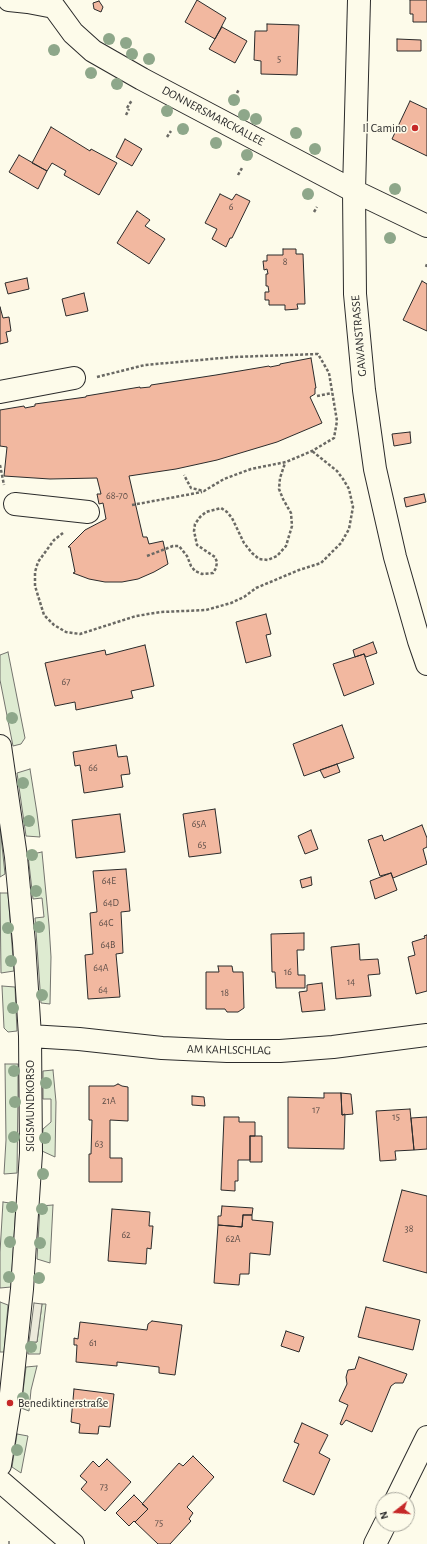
<!DOCTYPE html>
<html>
<head>
<meta charset="utf-8">
<style>
  body { margin:0 }
  #map { position:relative; width:427px; height:1544px; overflow:hidden; background:#fdfbea; font-family:"Alegreya Sans",sans-serif }
  canvas { display:block }
  .north { position:absolute; left:375px; top:1492px; width:40px; height:40px; box-sizing:border-box; background:#fdfbea; border:1px solid #a9a89e; border-radius:50%; rotate:253deg; font-size:11px; font-weight:700; line-height:16px; text-align:center; color:#2b2b2b }
  .north::after { content:''; display:block; margin:auto; width:14px; height:18px; background:#c62828; clip-path:polygon(50% 0,100% 100%,50% 72%,0 100%) }
</style>
</head>
<body>
<div id="map">
<canvas width="427" height="1544"></canvas>
<div class="north">N</div>
</div>
<script>
const c = document.querySelector('canvas').getContext('2d');
c.lineJoin = 'round';
function fillPath(path, color) { c.fillStyle = color; c.fill(path, 'evenodd'); }
const shape = rows => new Path2D(rows.map(r => 'M' + r).join(''));
function stroke(path, color, width, dash) { c.strokeStyle = color; c.lineWidth = width; c.lineCap = dash ? 'butt' : 'round'; c.setLineDash(dash || []); c.stroke(path); }
function label(font, color, halo, rows, align = 'center') {
  c.font = font + ' "Alegreya Sans",sans-serif'; c.lineWidth = 3; c.setLineDash([]); c.textBaseline = 'middle'; c.strokeStyle = halo; c.fillStyle = color; for (const [text, x, y, turn = 0] of rows) {
    c.save(); c.translate(x, y); c.rotate((+turn || 0) * Math.PI / 180); c.textAlign = isNaN(turn) ? turn : align; if (halo) c.strokeText(text, 0, 0); c.fillText(text, 0, 0); c.restore();
  }
}
const green = shape([
  [8,652,25,738,21,744,13,746,0,680,0,655,8,652],
  [30,769,37,813,40,837,26,836,17,773,30,769],
  [0,827,5,874,0,877,0,827],
  [42,852,49,925,51,957,50,1004,41,1003,35,918,44,917,42,898,33,899,28,855,42,852],
  [0,893,8,893,14,971,1,973,0,893],
  [2,986,15,987,17,1031,8,1032,4,1028,2,986],
  [5,1064,18,1064,18,1096,17,1173,4,1174,6,1140,5,1064],
  [53,1070,56,1102,55,1157,42,1151,43,1129,51,1122,51,1099,43,1099,43,1071,53,1070],
  [3,1202,16,1204,11,1287,0,1288,0,1252,3,1202],
  [53,1205,50,1263,37,1259,40,1206,53,1205],
  [0,1302,8,1305,4,1352,0,1352,0,1302],
  [42,1304,46,1304,40,1354,28,1354,29,1342,37,1342,42,1304],
  [37,1366,31,1390,29,1411,21,1408,26,1367,37,1366],
  [17,1434,28,1436,21,1473,12,1467,17,1434]
]);
const parking = shape([
  [34,1303,42,1304,37,1342,29,1342,34,1303]
]);
const building = shape([
  [197,0,226,18,215,39,185,22,197,0],
  [410,0,427,0,427,22,413,22,413,14,410,14,410,0],
  [99,1,103,7,101,12,94,9,93,3,99,1],
  [267,24,299,25,297,75,261,74,261,61,254,60,255,31,267,31,267,24],
  [222,27,247,41,235,63,209,49,222,27],
  [397,39,421,40,421,51,397,51,397,39],
  [410,101,427,109,427,156,392,139,410,101],
  [51,127,90,151,91,149,117,163,99,195,64,175,66,171,52,163,47,171,32,163,51,127],
  [125,139,142,149,132,166,116,157,125,139],
  [19,155,47,171,38,189,9,172,19,155],
  [220,194,232,200,236,194,250,201,232,238,230,238,226,247,212,239,217,229,205,223,220,194],
  [137,211,150,220,145,226,165,239,149,264,117,243,137,211],
  [283,249,296,249,296,254,303,254,305,304,297,304,298,309,285,310,285,305,269,305,269,300,265,300,265,292,269,292,268,286,266,286,266,274,268,274,267,269,264,270,263,261,267,261,267,255,283,255,283,249],
  [27,278,29,289,8,294,5,283,27,278],
  [422,281,427,284,427,331,403,320,422,281],
  [84,293,88,311,66,316,62,299,84,293],
  [0,307,3,318,9,317,11,331,6,332,8,342,0,344,0,307],
  [311,358,316,388,315,388,315,394,310,397,322,423,277,442,217,460,176,469,129,476,143,537,147,537,149,544,163,541,168,564,154,572,138,579,122,582,105,582,89,579,73,573,75,572,70,547,68,547,85,530,106,519,103,503,99,504,97,494,101,494,97,478,50,479,4,476,7,447,0,446,0,410,24,406,25,408,35,406,35,404,86,397,86,396,140,387,140,388,150,387,151,385,216,375,269,366,270,367,280,365,280,364,311,358],
  [410,432,411,443,394,446,392,434,410,432],
  [424,494,426,502,406,507,404,498,424,494],
  [266,614,271,634,266,635,271,656,246,663,236,622,266,614],
  [373,642,377,653,366,657,364,654,355,657,353,650,373,642],
  [145,645,154,686,131,691,133,698,76,710,75,702,55,706,45,663,105,650,106,655,145,645],
  [364,654,374,684,344,696,333,664,364,654],
  [342,725,354,758,304,776,293,744,342,725],
  [116,745,118,757,127,756,130,774,121,775,123,787,84,793,80,765,75,766,73,752,116,745],
  [337,764,340,772,324,778,320,770,337,764],
  [215,809,221,853,189,857,183,814,215,809],
  [120,814,125,852,76,858,72,820,120,814],
  [422,825,427,838,427,847,423,849,427,864,393,878,391,873,380,876,368,840,382,835,384,841,422,825],
  [311,830,318,849,305,854,298,836,311,830],
  [126,869,130,911,121,912,123,953,116,954,120,997,88,999,85,955,93,954,90,913,97,912,93,871,126,869],
  [391,873,397,890,375,899,370,881,391,873],
  [311,877,312,885,302,888,300,880,311,877],
  [304,933,304,950,297,950,298,975,305,975,305,988,276,988,275,972,272,972,271,934,304,933],
  [427,935,427,991,416,994,408,957,415,955,412,942,425,938,424,936,427,935],
  [359,944,360,960,378,959,380,974,368,975,371,996,336,999,331,947,359,944],
  [218,966,232,966,233,972,243,972,244,1008,238,1012,227,1012,225,1009,206,1009,206,972,219,972,218,966],
  [322,983,325,1010,302,1012,299,992,307,991,307,985,322,983],
  [118,1084,122,1086,128,1087,128,1121,110,1120,110,1158,122,1158,122,1182,89,1182,89,1154,91,1154,92,1120,89,1120,89,1086,114,1086,118,1084],
  [324,1093,341,1093,342,1115,345,1114,344,1149,288,1148,288,1097,324,1098,324,1093],
  [341,1093,351,1094,353,1114,342,1115,341,1093],
  [192,1096,204,1097,205,1106,192,1105,192,1096],
  [410,1109,414,1150,395,1151,396,1160,380,1161,376,1111,410,1109],
  [224,1117,239,1117,239,1122,255,1122,255,1136,250,1136,250,1160,238,1160,238,1181,235,1181,235,1191,221,1190,224,1117],
  [427,1117,427,1149,414,1150,411,1118,427,1117],
  [250,1136,262,1136,262,1162,250,1162,250,1136],
  [402,1190,427,1196,427,1273,383,1261,402,1190],
  [222,1206,253,1208,252,1215,243,1215,242,1227,218,1225,218,1216,221,1216,222,1206],
  [112,1209,150,1212,149,1226,153,1226,151,1249,147,1248,146,1264,108,1261,112,1209],
  [243,1215,252,1215,252,1220,273,1222,270,1255,250,1253,249,1274,240,1274,239,1285,214,1283,218,1225,242,1227,243,1215],
  [366,1307,420,1320,413,1350,358,1337,366,1307],
  [152,1321,182,1325,175,1375,159,1373,159,1367,117,1362,117,1366,76,1362,77,1345,74,1345,74,1338,78,1339,80,1322,147,1330,148,1324,152,1321],
  [286,1331,304,1337,299,1352,281,1346,286,1331],
  [359,1357,407,1374,403,1383,395,1383,391,1386,372,1432,346,1420,342,1425,340,1424,348,1405,339,1401,347,1384,346,1377,348,1370,355,1369,359,1357],
  [74,1389,114,1394,110,1427,99,1426,98,1434,79,1433,80,1424,71,1422,74,1389],
  [302,1423,328,1435,319,1453,330,1459,314,1495,283,1481,299,1444,294,1442,302,1423],
  [193,1456,214,1477,187,1507,193,1513,189,1519,191,1521,170,1544,158,1544,135,1522,148,1509,142,1504,179,1463,183,1466,193,1456],
  [107,1459,131,1482,105,1511,81,1489,87,1482,80,1476,93,1461,99,1467,107,1459],
  [134,1495,148,1509,135,1522,134,1521,129,1526,116,1513,134,1495]
]);
const path = shape([
  [237,93,239,89],
  [127,108,132,100],
  [126,115,129,109],
  [167,137,171,131],
  [238,175,242,168],
  [314,212,317,207],
  [426,267,427,264],
  [97,377,145,365,233,357,318,354,329,373,337,421,334,438,312,451,286,462,251,469,224,479,204,491,191,488,184,475],
  [317,396,332,393],
  [0,465,4,485],
  [132,505,202,492],
  [63,533,54,540,38,562,35,572,35,586,44,615,54,625,66,632,80,634,136,616,161,612,206,610,231,603,244,597,256,588,299,570,321,563,341,543,349,529,353,507,349,489,343,479,337,471,312,451],
  [147,556,173,546,179,546,187,556,191,566,195,571,202,574,213,573,216,568,217,562,215,557,197,545,194,531,195,524,200,517,206,512,221,508,227,512,232,518,244,543,252,553,259,559,268,560,277,556,286,546,292,526,291,513,283,499,279,489,280,478,285,463]
]);
const minor = shape([
  [9,0,28,2,54,7,73,33,93,51,142,79,354,191,427,226],
  [359,0,354,191,355,294,364,390,375,469,395,557,419,641,427,664],
  [0,392,74,378],
  [15,504,88,512],
  [0,746,16,857,24,943,30,1036,31,1153,22,1289,10,1403,0,1465],
  [30,1036,79,1039,162,1048,227,1051,280,1051,333,1047,427,1035],
  [0,1481,73,1544],
  [396,1500,427,1437],
  [375,1544,385,1524]
]);
const fence = shape([
  [9,1544,9,1541]
]);
const trees = [
  [109,39],
  [126,43],
  [54,50],
  [132,54],
  [149,59],
  [91,73],
  [117,84],
  [234,100],
  [167,111],
  [244,115],
  [256,119],
  [183,129],
  [296,133],
  [216,143],
  [315,149],
  [247,155],
  [395,189],
  [308,194],
  [390,238],
  [12,718],
  [23,783],
  [29,821],
  [32,855],
  [36,891],
  [39,927],
  [8,928],
  [11,961],
  [42,995],
  [13,1008],
  [14,1071],
  [46,1083],
  [15,1102],
  [14,1137],
  [45,1138],
  [43,1174],
  [12,1207],
  [42,1209],
  [10,1242],
  [40,1243],
  [9,1277],
  [39,1278],
  [31,1347],
  [23,1398],
  [17,1450]
];
const markers = [
  [415,128,4,"#c62828"],
  [10,1403,4,"#c62828"]
];
const numberNames = [
  ["5",279,59],
  ["6",231,207],
  ["8",285,262],
  ["68-70",117,496],
  ["67",66,682],
  ["66",93,768],
  ["65A",199,824],
  ["65",202,845],
  ["64E",109,881],
  ["64D",111,903],
  ["64C",106,923],
  ["64B",108,945],
  ["64A",101,968],
  ["16",288,972],
  ["14",351,982],
  ["64",103,990],
  ["18",225,993],
  ["21A",109,1101],
  ["17",316,1110],
  ["15",396,1117],
  ["63",99,1144],
  ["38",409,1229],
  ["62",126,1235],
  ["62A",233,1239],
  ["61",93,1343],
  ["73",104,1487],
  ["75",159,1523]
];
const streetNames = [
  ["DONNERSMARCKALLEE",213,116,28],
  ["GAWANSTRASSE",359,336,-95],
  ["AM KAHLSCHLAG",229,1050,1],
  ["SIGISMUNDKORSO",30,1106,-90]
];
const poiNames = [
  ["Il Camino",407,128],
  ["Benediktinerstraße",18,1403,"left"]
];
fillPath(green, '#deebd1');
stroke(green, '#74746e', 1);
fillPath(parking, '#eceadb');
stroke(parking, '#74746e', 1);
fillPath(building, '#f2b8a0');
stroke(building, '#2b2b2b', 1);
stroke(minor, '#2b2b2b', 24);
stroke(path, '#6a6964', 2.5, [3, 2]);
stroke(minor, '#fdfbea', 22);
stroke(fence, '#2b2b2b', 1, [5, 2]);
c.fillStyle = '#8ea78a';
for (const [x, y] of trees) { c.beginPath(); c.arc(x, y, 6, 0, 2 * Math.PI); c.fill(); }
for (const [x, y, r, color] of markers) { const dot = new Path2D(); dot.arc(x, y, r, 0, 2 * Math.PI); c.fillStyle = color; c.fill(dot); stroke(dot, '#fdfbea', 1.5); }
label('10px', '#5d4e48', null, numberNames);
label('12px', '#2b2b2b', '#fdfbea', streetNames);
label('12px', '#2b2b2b', '#fdfbea', poiNames, 'right');
</script>
</body>
</html>
